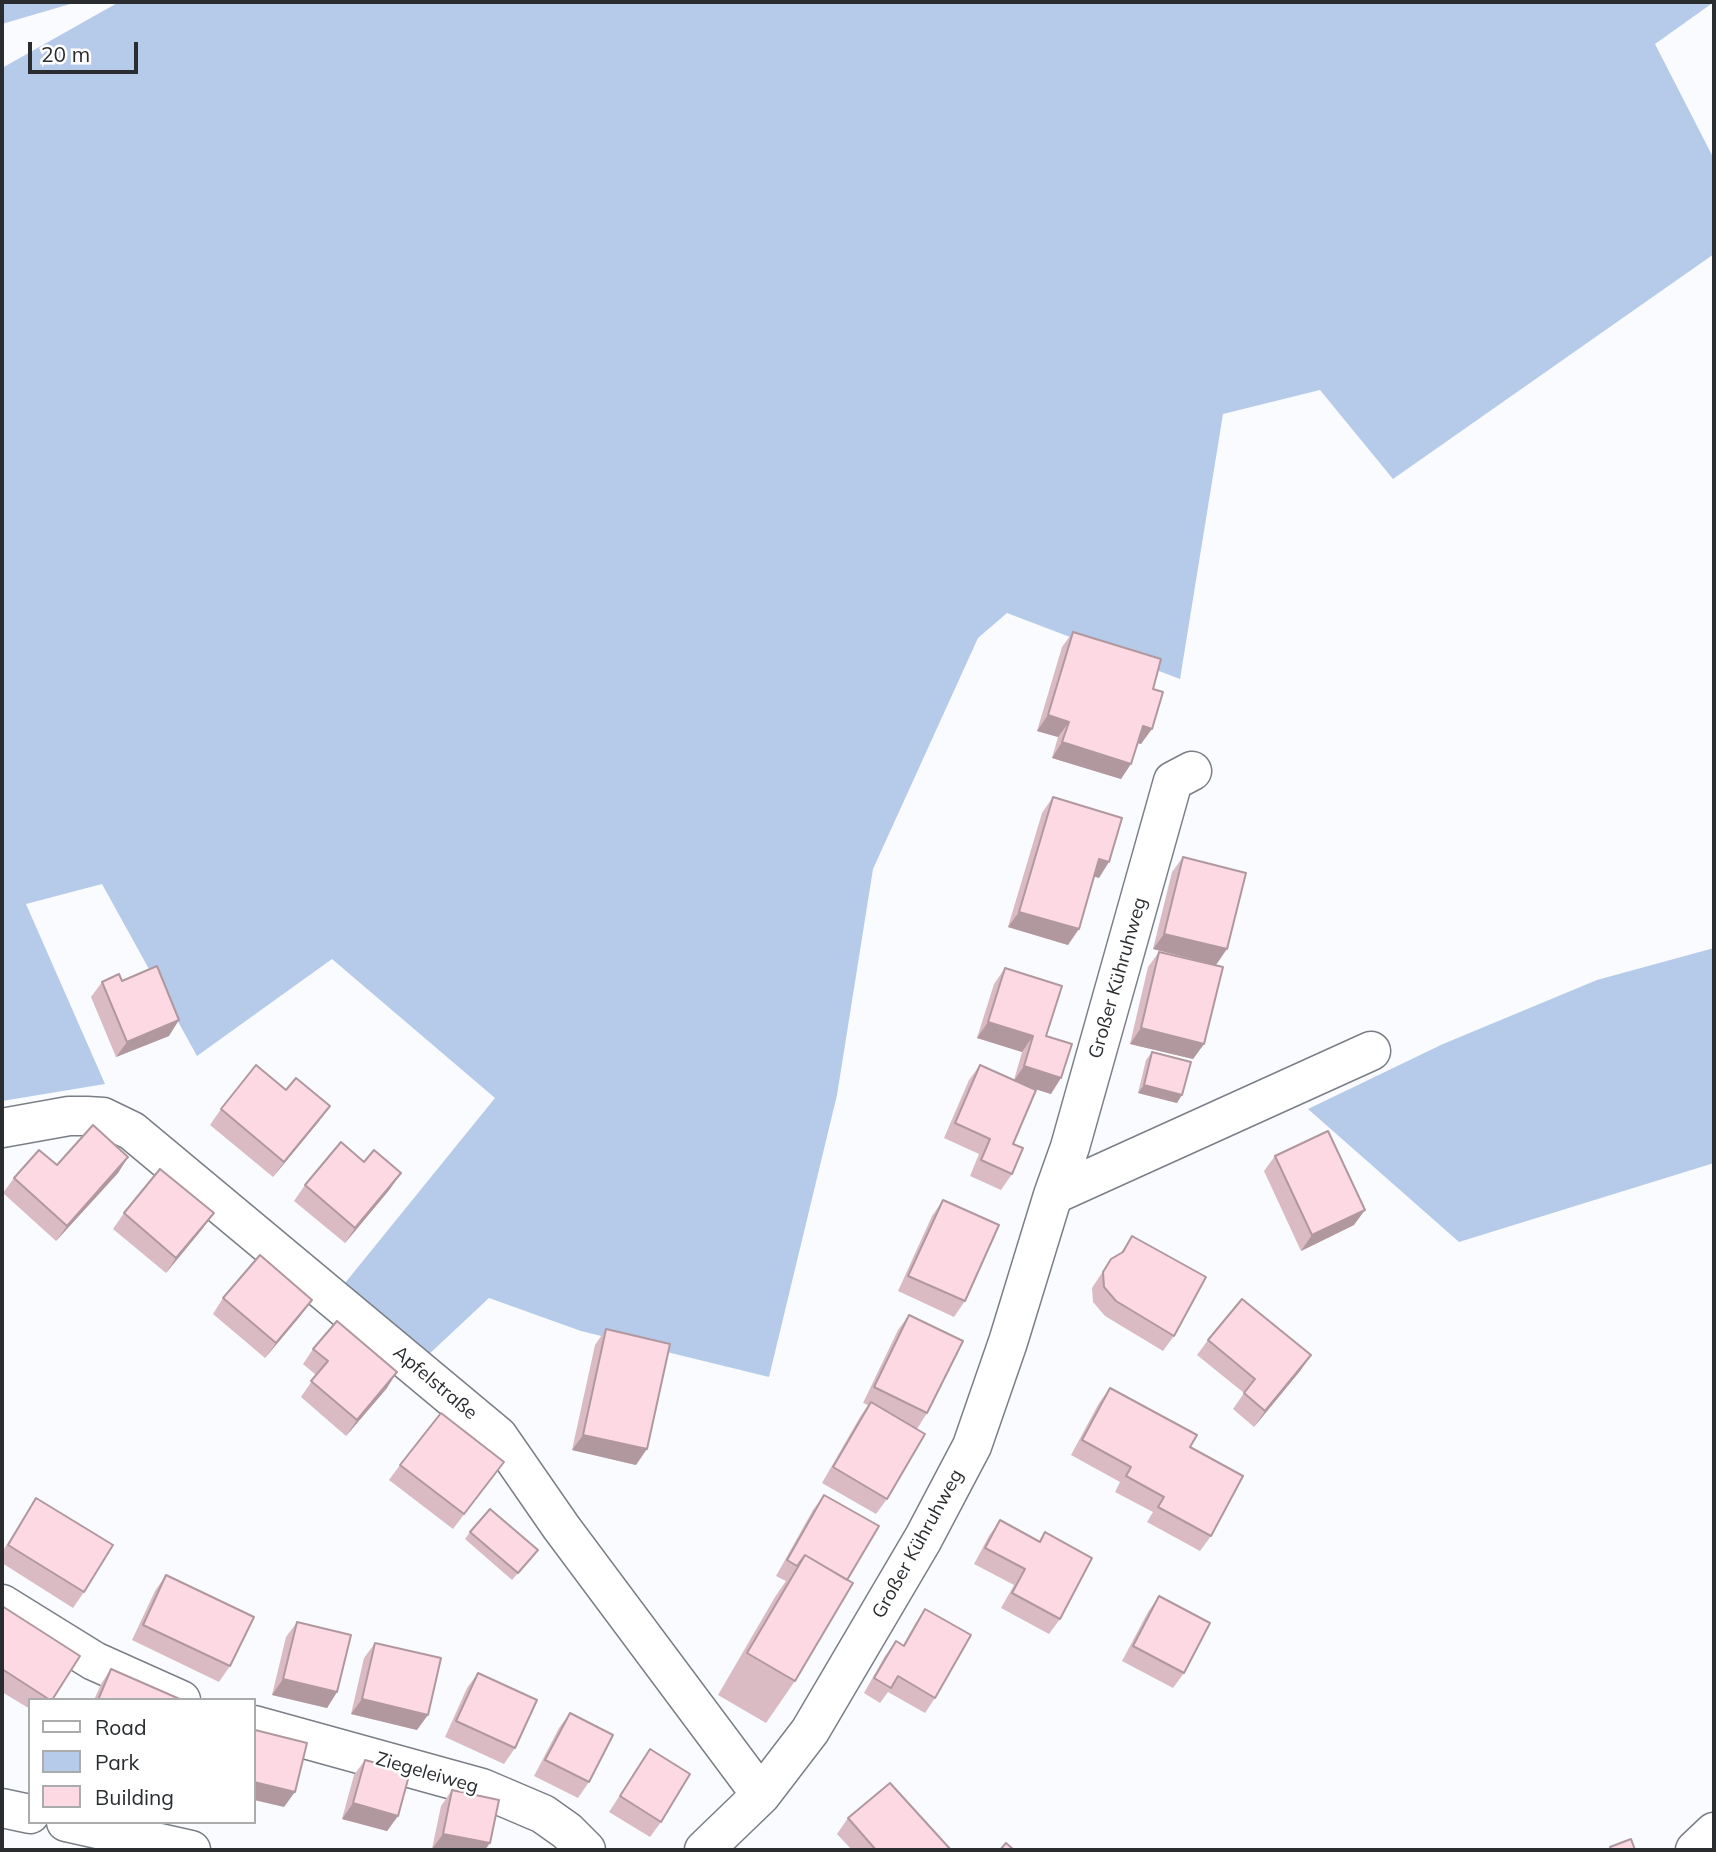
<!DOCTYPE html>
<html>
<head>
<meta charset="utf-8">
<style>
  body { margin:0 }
  #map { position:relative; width:1716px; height:1852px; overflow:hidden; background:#f9fbfe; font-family:Mulish,sans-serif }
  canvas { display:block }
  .frame { position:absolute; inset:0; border:4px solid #2a2d30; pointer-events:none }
  .legend { position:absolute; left:28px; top:1698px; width:228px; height:126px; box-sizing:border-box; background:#fff; border:2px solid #aaabac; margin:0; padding:9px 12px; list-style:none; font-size:21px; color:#2a2d30 }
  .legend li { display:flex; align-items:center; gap:14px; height:35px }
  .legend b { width:35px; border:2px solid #aaabac }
  .scale { position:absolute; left:28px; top:42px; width:110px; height:32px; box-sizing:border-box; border:4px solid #2a2d30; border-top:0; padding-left:9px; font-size:21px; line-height:24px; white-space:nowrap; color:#2a2d30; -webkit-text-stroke:5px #fff; paint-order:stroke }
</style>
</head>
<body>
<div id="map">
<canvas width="1716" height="1852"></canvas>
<div class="frame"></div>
<ul class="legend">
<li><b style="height:9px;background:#fff"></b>Road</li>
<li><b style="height:19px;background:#b6cbea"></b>Park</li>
<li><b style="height:19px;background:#fdd9e3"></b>Building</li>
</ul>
<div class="scale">20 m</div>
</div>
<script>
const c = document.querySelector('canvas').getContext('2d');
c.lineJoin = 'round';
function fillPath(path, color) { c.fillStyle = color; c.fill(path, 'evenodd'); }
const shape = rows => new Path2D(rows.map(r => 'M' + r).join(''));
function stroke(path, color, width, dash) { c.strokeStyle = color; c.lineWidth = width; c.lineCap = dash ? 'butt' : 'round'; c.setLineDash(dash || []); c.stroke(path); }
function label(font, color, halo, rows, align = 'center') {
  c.font = font + ' Mulish,sans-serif'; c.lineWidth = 5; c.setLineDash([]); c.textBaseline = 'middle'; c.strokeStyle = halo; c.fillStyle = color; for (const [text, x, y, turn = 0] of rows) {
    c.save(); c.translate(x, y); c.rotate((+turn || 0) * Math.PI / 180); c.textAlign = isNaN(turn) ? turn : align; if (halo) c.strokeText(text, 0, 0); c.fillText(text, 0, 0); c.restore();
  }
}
const green = shape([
  [2,2,77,2,2,24],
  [119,2,1714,2,1655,44,1714,159,1714,254,1393,479,1320,390,1223,414,1180,679,1007,613,978,638,873,869,837,1095,769,1377,581,1331,489,1298,426,1357,341,1288,495,1098,332,959,197,1056,102,884,26,904,105,1084,2,1101,2,68],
  [1714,948,1714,1163,1459,1242,1308,1109,1443,1044,1597,980]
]);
const minor = shape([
  [2,1128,69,1116,87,1116,103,1117,132,1131,498,1436,561,1527,761,1795],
  [1053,1195,1371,1051],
  [2,1604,94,1661,181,1700],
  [254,1725,482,1788,543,1814,567,1831,586,1850],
  [2,1808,30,1814],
  [66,1822,191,1850],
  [704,1850,761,1795,810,1731,923,1539,972,1446,1008,1342,1053,1195,1070,1147,1173,781,1192,771],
  [1695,1850,1714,1832]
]);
const wall = shape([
  [1073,632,1153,689,1141,744,1138,743,1121,779,1052,758,1058,737,1037,731,1062,647],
  [1053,797,1099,878,1094,876,1068,945,1008,927,1042,813],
  [1183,857,1216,965,1153,949,1172,872],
  [1159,952,1204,1044,1193,1059,1130,1044,1148,967],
  [1005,968,1046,1036,1051,1094,1029,1087,1013,1144,1012,1174,1001,1190,970,1176,979,1154,944,1138,969,1080,980,1065,1014,1080,1022,1052,977,1038,994,984],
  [122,981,169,1036,116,1057,91,997,102,982],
  [1152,1052,1177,1103,1138,1093,1146,1060],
  [286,1090,330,1106,319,1121,273,1177,210,1125,221,1109],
  [1275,1156,1354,1225,1301,1251,1264,1171],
  [128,1157,118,1173,56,1241,3,1193,14,1178,57,1165],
  [305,1185,390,1189,345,1243,294,1201],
  [943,1200,965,1301,954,1317,898,1291,932,1216],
  [124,1213,203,1228,166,1273,113,1229],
  [1132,1236,1174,1336,1163,1351,1105,1316,1093,1302,1092,1288,1111,1259,1120,1254],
  [223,1298,301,1315,265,1358,213,1314],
  [909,1315,927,1413,917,1429,887,1499,876,1514,822,1483,860,1417,868,1405,863,1403,898,1330],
  [606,1329,636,1465,572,1450,595,1345],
  [1208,1340,1311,1355,1300,1371,1254,1427,1233,1409,1244,1393,1197,1355],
  [313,1349,387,1388,346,1436,301,1397,316,1375,303,1364],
  [1110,1388,1190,1447,1211,1536,1200,1551,1147,1522,1153,1512,1115,1492,1120,1482,1071,1455,1099,1403],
  [504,1462,453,1529,389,1480,400,1465],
  [824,1495,847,1580,795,1681,766,1723,718,1695,775,1597,786,1581,776,1576,813,1510],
  [36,1498,84,1592,73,1608,2,1563,2,1552],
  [1000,1520,1039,1541,1045,1532,1060,1619,1049,1634,1001,1608,1014,1585,974,1564,989,1536],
  [470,1532,538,1550,512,1580,465,1539],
  [166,1575,230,1666,219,1682,132,1640,155,1591],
  [1159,1596,1184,1673,1173,1688,1122,1661,1148,1612],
  [2,1606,52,1700,30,1700,30,1709,2,1692],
  [925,1609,935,1698,925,1713,888,1692,880,1703,864,1693,885,1656,896,1641,903,1645,915,1624],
  [297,1622,337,1692,327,1708,272,1695,286,1637],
  [375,1643,417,1730,351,1714,364,1658],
  [111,1669,182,1700,94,1700,101,1684],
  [478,1673,515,1748,504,1764,445,1737,467,1688],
  [570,1713,589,1782,578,1798,534,1776,559,1728],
  [650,1749,661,1822,650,1837,609,1812],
  [365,1760,398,1816,387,1831,342,1819,354,1775],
  [452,1790,485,1850,439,1850,432,1849,441,1806],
  [848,1818,951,1850,852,1850,837,1834]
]);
const shadedWall = shape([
  [1048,715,1069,722,1058,737,1037,731],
  [1143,726,1152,729,1141,744,1132,741],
  [1062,742,1131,764,1121,779,1052,758],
  [1099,859,1109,862,1099,878,1089,875],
  [1019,912,1079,929,1068,945,1008,927],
  [1164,934,1227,949,1216,965,1153,949],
  [179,1020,169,1036,116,1057,127,1042],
  [988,1022,1033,1036,1022,1052,977,1038],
  [1141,1028,1204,1044,1193,1059,1130,1044],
  [1024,1066,1061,1078,1051,1094,1013,1082],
  [1144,1085,1182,1095,1177,1103,1138,1093],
  [330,1106,319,1121,273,1177,284,1162],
  [128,1157,118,1173,56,1241,67,1226],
  [401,1173,390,1189,345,1243,355,1228],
  [1365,1210,1354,1225,1301,1251,1312,1235],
  [214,1213,203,1228,166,1273,176,1258],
  [312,1300,301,1315,265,1358,276,1343],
  [1311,1355,1300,1371,1254,1427,1265,1411],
  [397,1372,387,1388,346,1436,357,1420],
  [583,1435,647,1449,636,1465,572,1450],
  [283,1679,337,1692,327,1708,272,1695],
  [362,1699,428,1715,417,1730,351,1714],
  [254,1782,295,1792,284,1807,254,1800],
  [353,1803,398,1816,387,1831,342,1819],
  [443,1834,490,1843,485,1850,439,1850,432,1849]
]);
const building = shape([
  [1073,632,1161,659,1153,689,1163,692,1152,729,1143,726,1131,764,1062,742,1069,722,1048,715,1073,632],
  [1053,797,1122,818,1109,862,1099,859,1079,929,1019,912,1053,797],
  [1183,857,1246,873,1227,949,1164,934,1183,857],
  [1159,952,1223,967,1204,1044,1141,1028,1159,952],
  [157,966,179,1020,127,1042,102,982,119,974,122,981,157,966],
  [1005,968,1062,986,1046,1036,1072,1044,1061,1078,1024,1066,1033,1036,988,1022,1005,968],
  [1152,1052,1191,1062,1182,1095,1144,1085,1152,1052],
  [256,1065,286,1090,296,1078,330,1106,284,1162,221,1109,256,1065],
  [980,1065,1036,1090,1013,1144,1023,1148,1012,1174,981,1160,990,1139,955,1123,980,1065],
  [93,1125,128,1157,67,1226,14,1178,39,1150,57,1165,93,1125],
  [1328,1131,1365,1210,1312,1235,1275,1156,1328,1131],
  [341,1142,364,1162,374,1150,401,1173,355,1228,305,1185,341,1142],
  [160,1169,214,1213,176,1258,124,1213,160,1169],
  [943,1200,999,1225,965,1301,908,1276,943,1200],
  [1132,1236,1206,1277,1174,1336,1116,1301,1104,1287,1103,1272,1111,1259,1123,1252,1132,1236],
  [260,1255,312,1300,276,1343,223,1298,260,1255],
  [1242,1299,1311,1355,1265,1411,1244,1393,1255,1379,1208,1340,1242,1299],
  [909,1315,963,1341,927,1413,874,1387,909,1315],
  [337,1321,397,1372,357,1420,311,1381,328,1361,313,1349,337,1321],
  [606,1329,670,1344,647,1449,583,1435,606,1329],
  [1110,1388,1197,1435,1190,1447,1243,1476,1211,1536,1158,1507,1164,1497,1126,1476,1131,1467,1082,1440,1110,1388],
  [871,1402,925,1434,887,1499,833,1467,871,1402],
  [441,1413,504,1462,464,1514,400,1465,441,1413],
  [824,1495,879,1526,847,1580,805,1555,797,1566,787,1560,824,1495],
  [36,1498,113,1545,84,1592,8,1545,36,1498],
  [490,1509,538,1550,518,1573,470,1532,490,1509],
  [1000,1520,1040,1542,1045,1532,1092,1558,1060,1619,1012,1593,1025,1569,985,1548,1000,1520],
  [805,1555,853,1583,795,1681,747,1653,805,1555],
  [166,1575,254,1617,230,1666,143,1625,166,1575],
  [1159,1596,1210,1623,1184,1673,1133,1646,1159,1596],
  [2,1606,80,1656,52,1700,50,1700,2,1669,2,1606],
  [925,1609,971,1635,935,1698,898,1676,891,1688,874,1678,896,1641,904,1646,925,1609],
  [297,1622,351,1635,337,1692,283,1679,297,1622],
  [375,1643,441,1658,428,1715,362,1699,375,1643],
  [111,1669,182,1700,98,1700,111,1669],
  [478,1673,537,1700,515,1748,456,1721,478,1673],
  [570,1713,613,1735,589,1782,545,1760,570,1713],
  [255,1730,307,1743,295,1792,254,1782,254,1735,255,1730],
  [650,1749,690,1774,661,1822,620,1796,650,1749],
  [365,1760,410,1772,398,1816,353,1803,365,1760],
  [890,1783,951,1850,876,1850,848,1818,890,1783],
  [452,1790,499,1800,490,1843,443,1834,452,1790],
  [1631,1839,1635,1850,1611,1850,1610,1847,1631,1839],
  [1006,1843,1014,1850,1000,1850,1006,1843]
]);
const streetNames = [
  ["Großer Kühruhweg",1118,978,-74],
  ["Apfelstraße",435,1383,40],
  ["Großer Kühruhweg",918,1544,-61],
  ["Ziegeleiweg",427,1773,16]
];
fillPath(green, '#b6cbea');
stroke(minor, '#7a7f87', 41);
stroke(minor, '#fff', 38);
fillPath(wall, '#dabbc3');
fillPath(shadedWall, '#b1989f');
fillPath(building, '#fdd9e3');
stroke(building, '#b1989f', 2);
label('19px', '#2a2d30', '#fff', streetNames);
</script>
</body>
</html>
